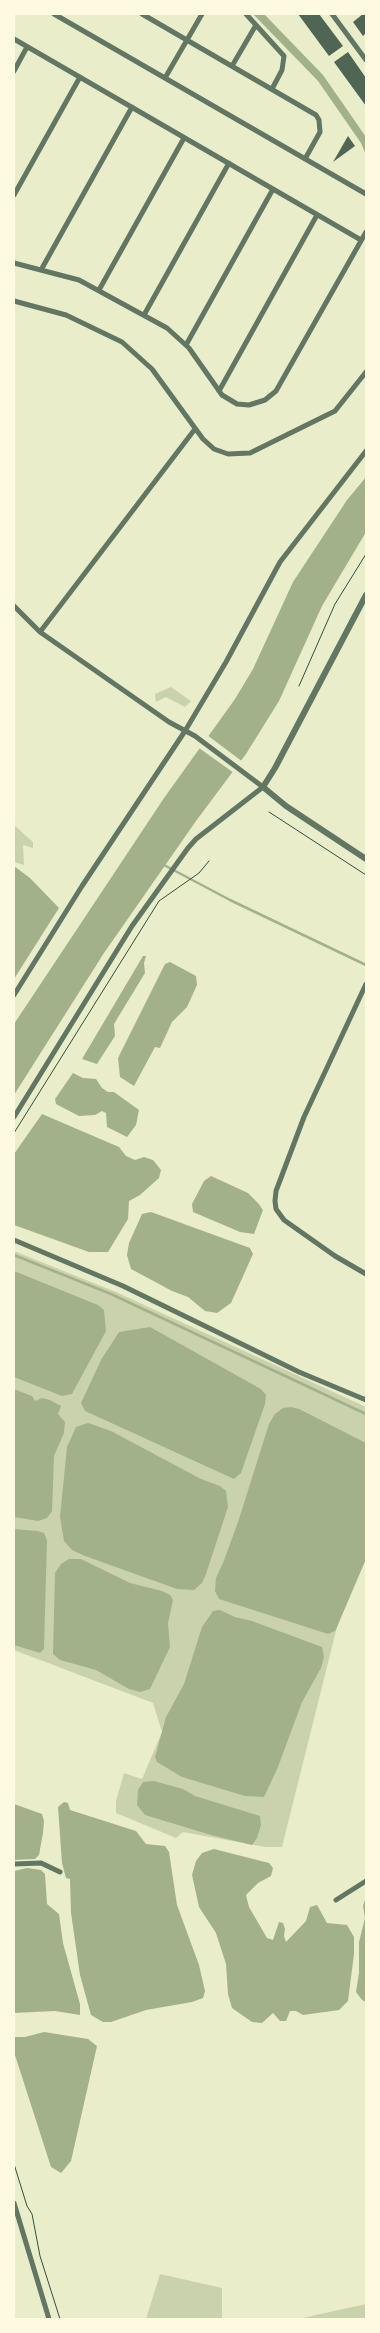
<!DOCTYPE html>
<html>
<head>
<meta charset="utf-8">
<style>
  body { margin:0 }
  #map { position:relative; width:380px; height:2333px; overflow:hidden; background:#e9edc9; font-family:Manrope,sans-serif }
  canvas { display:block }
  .frame { position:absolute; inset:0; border:15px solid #fefae0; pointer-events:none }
</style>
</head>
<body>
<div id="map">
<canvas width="380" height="2333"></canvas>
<div class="frame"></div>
</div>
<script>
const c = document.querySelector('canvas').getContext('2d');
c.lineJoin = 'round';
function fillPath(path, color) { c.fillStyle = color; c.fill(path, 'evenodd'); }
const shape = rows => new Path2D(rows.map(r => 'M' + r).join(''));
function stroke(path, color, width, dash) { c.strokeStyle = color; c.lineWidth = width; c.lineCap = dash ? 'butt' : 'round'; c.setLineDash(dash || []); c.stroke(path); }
const green = shape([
  [171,687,191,701,185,707,166,697,156,702,155,694],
  [14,825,33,842,33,848,23,845,24,865,14,862],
  [14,1251,116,1292,366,1407,366,1555,337,1627,282,1847,265,1847,183,1832,176,1838,116,1813,116,1801,124,1773,142,1779,162,1732,153,1703,14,1650],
  [160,2274,222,2288,222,2319,146,2319],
  [366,2304,366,2319,298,2319]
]);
const water = shape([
  [253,14,264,14,323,75,366,137,366,155,361,143,318,81],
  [366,477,366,532,322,606,279,701,246,754,196,821,104,953,14,1095,14,1024,164,798,235,699,253,669,293,582,347,500],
  [14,866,30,878,59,908,14,979],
  [143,956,146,956,144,963,145,973,114,1024,115,1036,97,1064,82,1059],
  [170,962,196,976,197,985,187,1007,172,1022,160,1048,155,1047,134,1086,120,1077,118,1058,165,964],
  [73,1073,83,1078,96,1079,102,1088,108,1092,114,1092,139,1110,136,1125,127,1137,107,1127,106,1113,102,1111,95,1115,79,1116,56,1104,55,1099],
  [42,1114,119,1147,126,1156,135,1160,144,1157,153,1160,161,1170,159,1178,140,1195,129,1201,128,1219,108,1252,89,1252,14,1225,14,1154],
  [211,1176,248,1193,258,1203,263,1210,254,1234,240,1232,193,1212,192,1204,204,1181],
  [151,1212,250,1248,253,1254,231,1303,217,1313,205,1311,188,1297,172,1291,131,1269,127,1255,129,1243,142,1214],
  [14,1271,98,1305,104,1310,106,1331,72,1394,62,1396,14,1377],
  [150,1327,261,1389,266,1395,265,1404,241,1473,234,1479,85,1411,81,1403,101,1360,119,1332],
  [14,1389,32,1396,35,1401,42,1398,50,1400,61,1406,58,1414,65,1422,64,1433,54,1456,52,1511,47,1518,38,1521,14,1517],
  [291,1407,299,1409,366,1443,366,1559,337,1627,335,1631,328,1634,219,1599,215,1591,216,1578,223,1563,238,1522,269,1424,275,1414,283,1408],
  [88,1423,111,1431,201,1479,220,1486,226,1491,228,1507,206,1574,202,1583,194,1590,177,1589,85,1556,72,1550,64,1541,60,1517,67,1447,76,1427],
  [14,1529,38,1531,44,1533,47,1540,44,1649,40,1653,14,1645],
  [69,1559,81,1559,130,1583,162,1591,170,1595,173,1600,168,1623,170,1647,150,1689,140,1692,129,1689,96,1670,60,1660,53,1654,55,1573,61,1564],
  [220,1610,235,1617,252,1621,322,1647,324,1657,321,1668,302,1702,278,1767,264,1797,245,1796,182,1777,157,1762,155,1757,166,1717,184,1684,202,1627,213,1611],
  [154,1781,183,1789,195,1796,260,1816,261,1825,257,1838,252,1845,211,1835,145,1815,137,1805,138,1790,143,1782],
  [64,1802,68,1803,70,1810,136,1831,146,1844,165,1846,169,1852,177,1905,199,1965,205,1991,203,1998,192,2002,146,2010,111,2022,103,2022,91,2015,80,1975,71,1913,70,1879,66,1878,62,1863,58,1807],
  [14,1804,42,1814,44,1821,43,1833,39,1855,35,1859,14,1860],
  [214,1849,269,1863,273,1868,271,1876,258,1883,246,1895,249,1907,267,1938,273,1940,279,1922,283,1923,285,1929,284,1936,286,1942,306,1921,310,1907,317,1905,327,1923,347,1925,354,1937,354,1954,348,2001,339,2010,303,2015,296,2011,290,2011,286,2021,280,2021,273,2013,262,2023,252,2022,232,2008,228,1994,226,1964,216,1933,199,1907,192,1875,196,1861,202,1853],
  [27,1868,41,1870,45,1874,47,1904,59,1914,63,1943,80,2004,80,2015,55,2011,14,2013,14,1871],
  [366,1897,366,2002,362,2000,356,1992,359,1973,359,1942,365,1918,363,1906],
  [44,2032,88,2039,97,2046,71,2161,61,2173,51,2167,14,2052,14,2037,25,2037]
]);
const pier = shape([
  [207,735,243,762,234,773,199,748]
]);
const stream = shape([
  [164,865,230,900,366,965],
  [14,1255,111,1294,366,1414]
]);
const building = shape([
  [298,14,319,14,343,46,329,56],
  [363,14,366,14,366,33,363,36,353,22],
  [348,52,366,78,366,106,334,62],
  [348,136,355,146,333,162]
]);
const path = shape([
  [299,686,335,604,366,554],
  [269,812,366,875],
  [14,1133,159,901,199,873,209,861],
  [14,2164,27,2206,32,2214,40,2256,60,2319]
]);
const minor = shape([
  [54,14,366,194],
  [142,14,316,115,319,120,320,132,305,159],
  [246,14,284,56,282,70,272,89],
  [332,14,366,60],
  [14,39,361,240],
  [232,66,256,25],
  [14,71,27,47],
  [165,78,202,14],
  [14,195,80,77],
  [14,263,79,280,167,328,189,348,222,395,237,404,249,405,265,400,276,391,366,232],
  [41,270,132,107],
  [99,290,184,138],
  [14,301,66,315,122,342,152,369,203,439,214,449,228,454,250,453,335,411,366,372],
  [144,315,229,163],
  [186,345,273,189],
  [219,391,317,215],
  [14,606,40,632,169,722,195,736,263,787,196,839,188,848,132,926,14,1117],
  [40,632,195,429],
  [366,984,304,1117,276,1191,275,1201,276,1209,284,1220,335,1256,366,1274],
  [14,995,82,886,185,731,226,662,280,562,366,451],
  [14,1240,123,1286,299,1372,366,1400],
  [14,1864,41,1863,60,1872],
  [336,1900,366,1881],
  [14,2203,49,2319]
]);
const tertiary = shape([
  [366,595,275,768,263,787,286,806,366,859]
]);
fillPath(green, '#cad2ad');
fillPath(water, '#a3b18a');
fillPath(pier, '#e9edc9');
stroke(stream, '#a3b18a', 2.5);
fillPath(building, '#4f6655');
stroke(path, '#344e41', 1);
stroke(minor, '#617663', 5);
stroke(tertiary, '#617663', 6);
</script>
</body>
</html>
